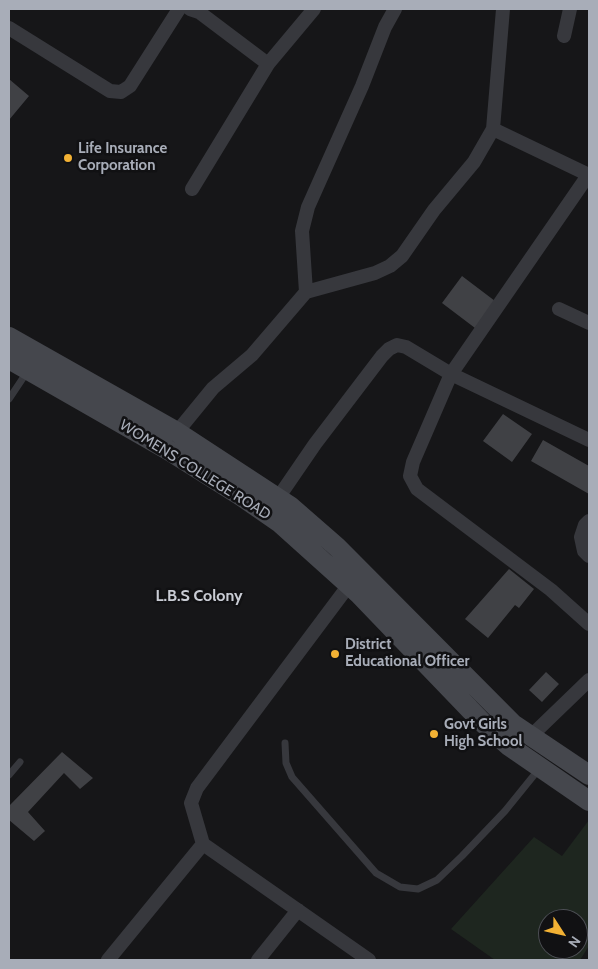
<!DOCTYPE html>
<html>
<head>
<meta charset="utf-8">
<style>
  body { margin:0 }
  #map { position:relative; width:598px; height:969px; overflow:hidden; background:#161618; font-family:Cabin,sans-serif }
  canvas { display:block }
  .frame { position:absolute; inset:0; border:10px solid #a8adb8; pointer-events:none }
  .north { position:absolute; left:538px; top:909px; width:50px; height:50px; box-sizing:border-box; background:#111113; border:1px solid #4d4f55; border-radius:50%; rotate:125deg; font-size:14px; font-weight:700; line-height:20px; text-align:center; color:#a8adb8 }
  .north::after { content:''; display:block; margin:auto; width:18px; height:22px; background:#f2b134; clip-path:polygon(50% 0,100% 100%,50% 72%,0 100%) }
</style>
</head>
<body>
<div id="map">
<canvas width="598" height="969"></canvas>
<div class="frame"></div>
<div class="north">N</div>
</div>
<script>
const c = document.querySelector('canvas').getContext('2d');
c.lineJoin = 'round';
function fillPath(path, color) { c.fillStyle = color; c.fill(path, 'evenodd'); }
const shape = rows => new Path2D(rows.map(r => 'M' + r).join(''));
function stroke(path, color, width, dash) { c.strokeStyle = color; c.lineWidth = width; c.lineCap = dash ? 'butt' : 'round'; c.setLineDash(dash || []); c.stroke(path); }
function label(font, color, halo, rows, align = 'center') {
  c.font = font + ' Cabin,sans-serif'; c.lineWidth = 5; c.setLineDash([]); c.textBaseline = 'middle'; c.strokeStyle = halo; c.fillStyle = color; for (const [text, x, y, turn = 0] of rows) {
    c.save(); c.translate(x, y); c.rotate((+turn || 0) * Math.PI / 180); c.textAlign = isNaN(turn) ? turn : align; if (halo) c.strokeText(text, 0, 0); c.fillText(text, 0, 0); c.restore();
  }
}
const green = shape([
  [589,820,589,946,580,960,495,960,451,929,534,837,562,856],
  [548,919,578,919,578,949,548,949]
]);
const building = shape([
  [9,79,29,96,9,120],
  [462,276,495,301,475,328,442,303],
  [503,414,532,434,512,462,483,441],
  [543,440,589,466,589,494,531,461],
  [509,569,534,589,519,608,515,605,488,638,465,619],
  [546,672,559,684,542,702,529,690],
  [62,752,93,778,80,789,64,773,28,812,45,831,34,841,9,820,9,806]
]);
const service = shape([
  [9,399,27,372],
  [285,743,286,763,292,777,376,873,400,887,418,889,437,880,462,856,505,811,539,769],
  [9,775,20,762]
]);
const minor = shape([
  [190,9,199,12,268,64,192,189],
  [503,9,493,129,589,175],
  [9,28,110,91,121,92,130,86,179,9],
  [564,36,570,9],
  [268,64,314,9],
  [589,174,451,374,413,462,410,476,417,489,551,590,589,624],
  [306,292,302,231,308,207,362,86,385,27,395,9],
  [559,309,589,323],
  [177,432,213,388,252,355,306,292,375,273,390,266,402,256,434,210,474,162,493,129],
  [278,498,315,444,382,356,389,349,397,345,406,347,451,374,589,440],
  [589,521,585,525,581,537,584,551,589,556],
  [349,585,197,788,191,803,203,844,369,960],
  [531,736,589,680],
  [108,960,203,844],
  [258,960,298,910]
]);
const secondary = shape([
  [9,337,177,432,290,506,337,547,513,724,589,775],
  [9,359,168,450,241,496,280,523,359,594,483,723,509,746,589,801]
]);
const markers = [
  [68,158,5,"#f2b134"],
  [335,654,5,"#f2b134"],
  [434,734,5,"#f2b134"]
];
const poiNames = [
  ["Life Insurance",78,149],
  ["Corporation",78,166],
  ["District",345,645],
  ["Educational Officer",345,662],
  ["Govt Girls",444,725],
  ["High School",444,742]
];
const streetNames = [
  ["WOMENS COLLEGE ROAD",195,470,32]
];
const neighbourhoodNames = [
  ["L.B.S Colony",199,596]
];
fillPath(green, '#1e261f');
fillPath(building, '#404145');
stroke(service, '#37383d', 7);
stroke(minor, '#37383d', 14);
stroke(secondary, '#45474d', 20);
for (const [x, y, r, color] of markers) { const dot = new Path2D(); dot.arc(x, y, r, 0, 2 * Math.PI); c.fillStyle = color; c.fill(dot); stroke(dot, '#111113', 2); }
label('bold 15px', '#a8adb8', '#111113', poiNames, 'left');
label('15px', '#a8adb8', '#111113', streetNames);
label('bold 16px', '#c9ccd4', '#111113', neighbourhoodNames);
</script>
</body>
</html>
